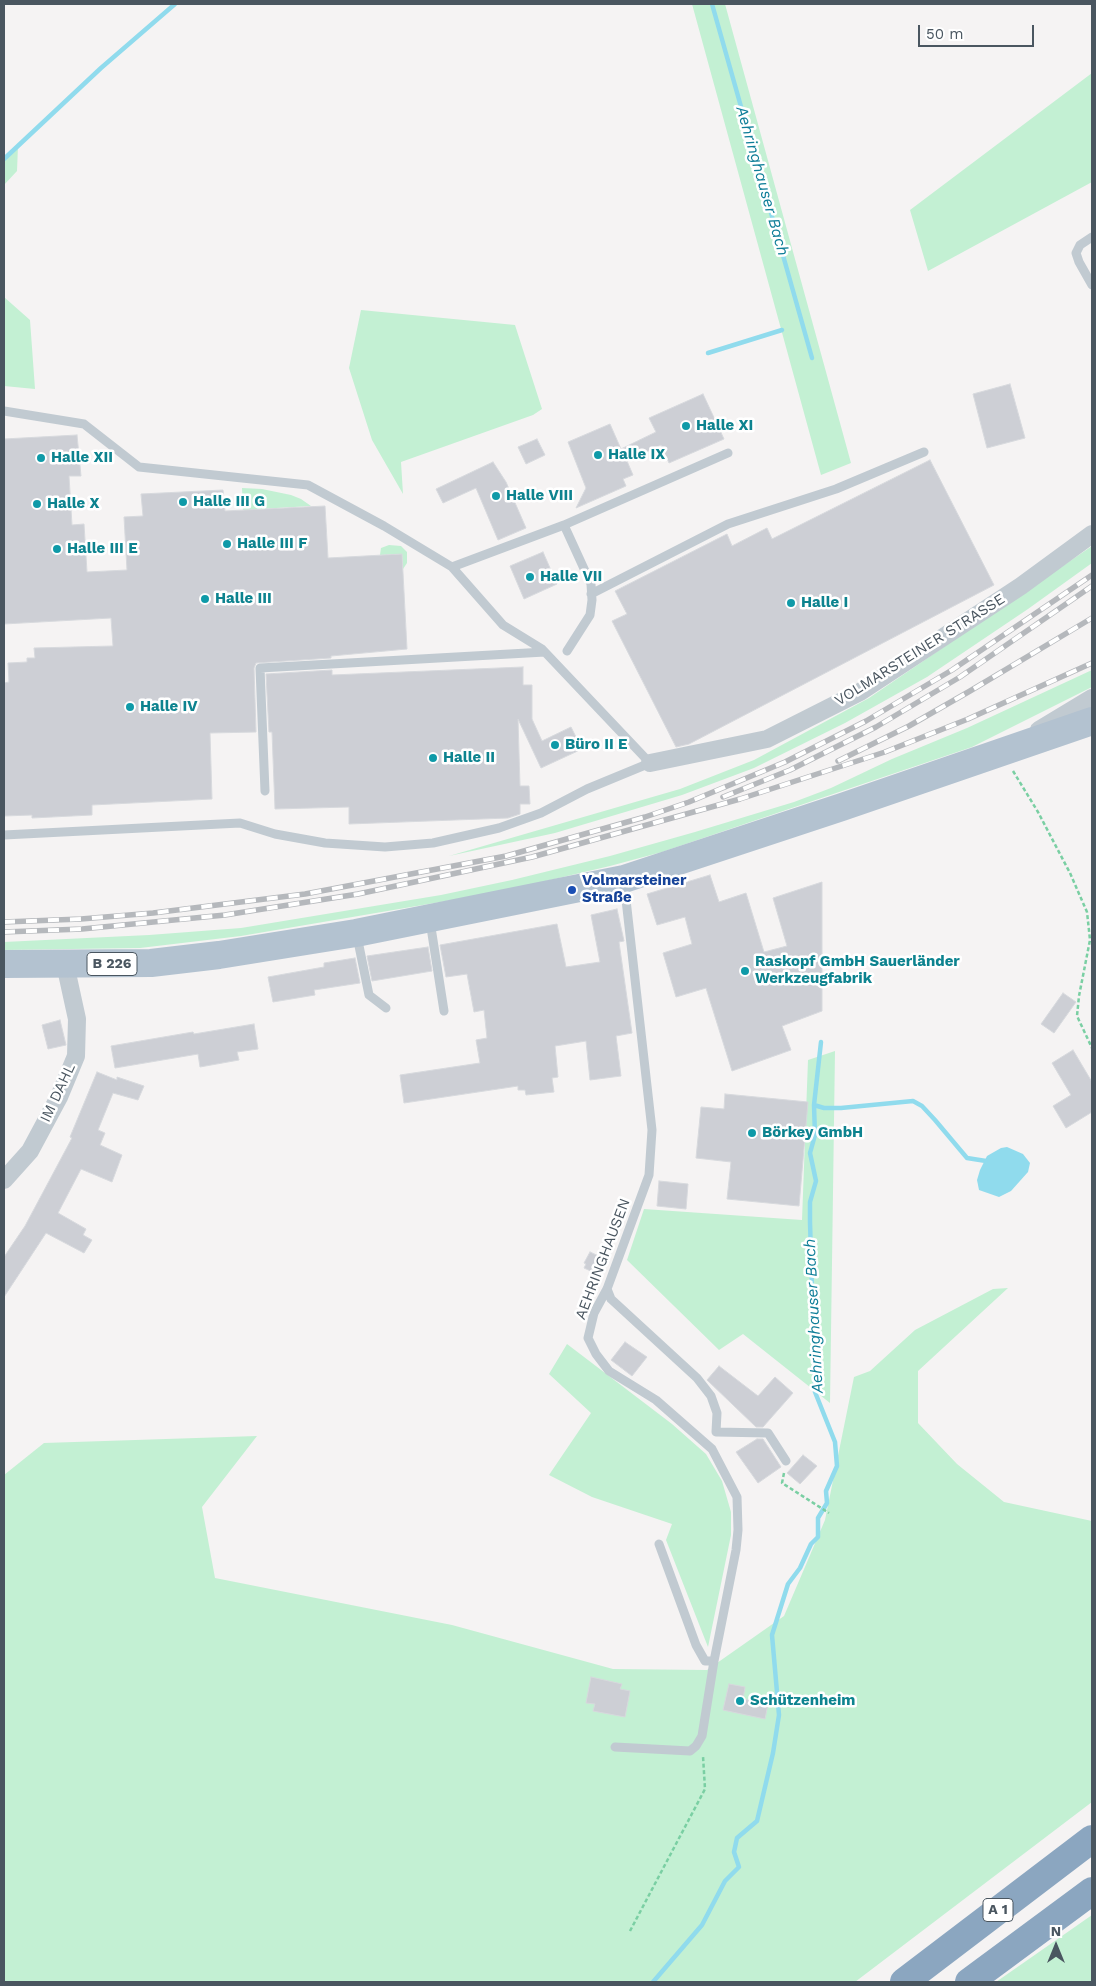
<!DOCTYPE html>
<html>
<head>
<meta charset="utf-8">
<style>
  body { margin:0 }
  #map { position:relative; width:1096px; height:1986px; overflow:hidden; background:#f5f3f3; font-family:"Work Sans",sans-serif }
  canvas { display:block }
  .frame { position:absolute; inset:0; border:5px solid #4a5660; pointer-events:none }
  .north { position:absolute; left:1031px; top:1921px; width:50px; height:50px; -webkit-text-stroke:4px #fff; paint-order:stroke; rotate:0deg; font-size:14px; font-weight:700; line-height:20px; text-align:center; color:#4a5660 }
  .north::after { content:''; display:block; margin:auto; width:18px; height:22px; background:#4a5660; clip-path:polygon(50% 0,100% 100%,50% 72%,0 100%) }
  .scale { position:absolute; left:918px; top:25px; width:116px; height:22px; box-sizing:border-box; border:2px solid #4a5660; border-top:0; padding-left:6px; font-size:15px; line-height:18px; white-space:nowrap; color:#4a5660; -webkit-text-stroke:4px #fff; paint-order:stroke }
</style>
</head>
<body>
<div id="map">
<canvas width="1096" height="1986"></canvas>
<div class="frame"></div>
<div class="north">N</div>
<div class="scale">50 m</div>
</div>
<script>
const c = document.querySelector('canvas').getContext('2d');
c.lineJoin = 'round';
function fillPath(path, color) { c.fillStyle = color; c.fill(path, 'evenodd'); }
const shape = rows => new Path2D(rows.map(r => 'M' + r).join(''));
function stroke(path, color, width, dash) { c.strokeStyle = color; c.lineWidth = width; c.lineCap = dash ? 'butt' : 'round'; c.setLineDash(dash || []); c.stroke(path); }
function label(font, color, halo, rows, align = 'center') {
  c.font = font + ' "Work Sans",sans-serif'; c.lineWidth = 5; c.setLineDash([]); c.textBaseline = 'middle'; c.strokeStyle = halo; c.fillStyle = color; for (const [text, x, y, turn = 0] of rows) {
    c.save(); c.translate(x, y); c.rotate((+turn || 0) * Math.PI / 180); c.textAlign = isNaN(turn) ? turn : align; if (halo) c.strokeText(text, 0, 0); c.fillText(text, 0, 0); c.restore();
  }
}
const green = shape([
  [692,4,725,4,851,463,821,475],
  [1092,73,1092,182,928,271,910,210],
  [18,146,17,171,4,185,4,162],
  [4,297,30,320,35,389,4,386],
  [361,310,515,325,542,409,533,415,401,462,403,494,372,440,349,368],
  [242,488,262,489,291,495,301,499,311,506,243,510],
  [389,545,401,546,407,552,407,563,403,569,402,554,380,555,381,548],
  [1092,546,1092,563,1028,609,927,677,845,723,754,768,682,795,555,833,449,856,680,789,754,760,869,698],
  [1092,670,1092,687,972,747,662,852,610,866,499,892,241,936,140,948,4,950,4,942,149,935,241,928,441,895,512,880,610,856,695,832,794,802,831,788,892,759,967,728],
  [835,1051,830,1403,743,1334,719,1350,627,1260,644,1209,802,1220,808,1060],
  [1008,1288,918,1371,918,1423,957,1464,1004,1502,1092,1521,1092,1802,855,1982,4,1982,4,1475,44,1443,257,1436,202,1507,215,1578,452,1625,613,1669,707,1670,784,1616,825,1520,854,1377,870,1371,915,1330,993,1289],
  [567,1344,672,1424,706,1454,722,1481,731,1512,731,1535,708,1647,666,1540,672,1524,592,1497,549,1475,591,1413,549,1374],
  [1092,1915,1092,1982,996,1982]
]);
const water = shape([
  [1007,1147,1023,1154,1030,1163,1028,1172,1011,1191,999,1197,979,1190,977,1180,980,1170,987,1156,1001,1148]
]);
const stream = shape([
  [712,4,812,358],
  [4,159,101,68,175,4],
  [708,353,782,330],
  [814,1105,824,1108,841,1108,913,1101,922,1106,935,1120,967,1158,986,1161],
  [653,1982,702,1925,725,1881,739,1867,734,1852,737,1838,757,1821,773,1753,779,1715,772,1635,788,1584,800,1568,811,1544,818,1537,818,1518,827,1503,826,1491,837,1466,835,1442,815,1392,810,1222,810,1202,816,1181,810,1153,815,1135,814,1105,821,1042]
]);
const building = shape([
  [1010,384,1025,438,987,448,973,394,1010,384],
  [703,394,724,439,669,463,661,445,627,461,633,475,623,479,626,486,576,508,586,488,568,442,610,424,621,449,656,432,649,418,703,394],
  [77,435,81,476,69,476,72,525,84,524,87,572,127,570,124,517,143,516,141,494,223,490,225,511,325,506,328,558,402,554,407,649,331,656,331,658,256,663,254,668,256,732,210,733,212,799,92,805,92,815,32,818,32,815,4,816,4,683,9,682,8,663,27,662,27,658,35,658,34,648,113,646,111,618,4,624,4,439,77,435],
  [537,439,545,455,526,464,518,447,537,439],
  [930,460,994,585,689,744,676,747,612,621,627,614,615,591,727,534,732,546,767,528,772,539,930,460],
  [493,462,506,482,526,528,498,540,476,488,443,503,436,489,493,462],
  [543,552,557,584,524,599,510,566,543,552],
  [523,667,523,685,532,685,532,719,542,741,571,727,582,749,541,768,518,719,520,786,529,786,530,804,520,804,520,814,508,818,349,824,349,807,275,809,272,732,269,732,266,674,332,670,332,675,523,667],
  [710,875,719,902,746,893,764,952,787,946,773,898,822,882,822,1011,782,1026,791,1050,732,1071,706,988,676,997,663,953,692,944,685,917,657,925,647,894,710,875],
  [617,909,624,941,619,942,632,1033,616,1036,621,1076,590,1080,586,1041,555,1046,558,1077,552,1078,554,1092,526,1095,525,1090,518,1090,518,1086,404,1103,400,1075,480,1063,476,1040,487,1038,484,1010,474,1012,467,974,446,977,440,945,557,924,566,967,600,962,591,915,617,909],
  [428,947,432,971,372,981,367,956,428,947],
  [355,958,360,983,314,990,315,995,273,1002,268,977,324,967,324,963,355,958],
  [1063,993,1076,1002,1054,1033,1041,1024,1063,993],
  [60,1020,66,1045,48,1049,42,1025,60,1020],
  [254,1024,258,1049,237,1052,239,1060,200,1067,198,1054,115,1068,111,1046,193,1032,194,1034,254,1024],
  [1073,1050,1092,1082,1092,1112,1066,1128,1053,1106,1071,1095,1052,1063,1073,1050],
  [97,1072,117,1080,117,1077,144,1086,138,1100,113,1093,98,1130,105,1133,100,1145,122,1155,112,1182,81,1169,58,1213,86,1229,83,1235,92,1240,84,1253,46,1233,4,1297,4,1257,25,1226,72,1138,70,1137,97,1072],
  [725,1094,808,1102,799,1206,727,1199,731,1162,696,1158,701,1107,724,1109,725,1094],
  [659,1181,688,1184,686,1209,657,1206,659,1181],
  [590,1252,603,1258,595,1273,584,1268,586,1264,584,1263,590,1252],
  [625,1342,647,1357,632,1376,611,1360,625,1342],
  [719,1366,758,1396,775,1377,793,1393,763,1427,756,1427,707,1380,719,1366],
  [757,1439,763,1439,781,1467,758,1483,736,1452,757,1439],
  [803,1455,817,1466,800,1484,787,1473,803,1455],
  [591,1677,622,1684,620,1689,630,1691,625,1717,593,1711,595,1704,586,1703,591,1677],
  [729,1684,745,1687,743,1699,768,1704,765,1719,723,1710,729,1684]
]);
const path = shape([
  [1013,771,1038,812,1070,873,1087,912,1090,940,1079,996,1077,1016,1092,1048],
  [784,1473,782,1483,829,1513],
  [630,1931,705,1789,703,1756]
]);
const service = shape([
  [1092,237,1080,245,1076,253,1079,262,1092,285],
  [4,411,84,424,139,467,308,485,384,526,452,567,503,625,542,649,650,763,587,789,541,813,499,828,433,843,385,847,325,843,275,834,240,823,4,835],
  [564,525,591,584,592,600,590,615,567,651],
  [452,567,564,525,728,453],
  [591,594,728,524,836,489,924,452],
  [265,791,260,668,545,652],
  [624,882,652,1130,649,1175,607,1289,594,1313,588,1338,596,1354,609,1371,656,1400,712,1449,737,1497,738,1530,736,1550,714,1661,705,1661,696,1645,659,1544],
  [430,921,444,1011],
  [357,936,369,995,386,1008],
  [607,1289,611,1299,697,1378,711,1396,717,1413,716,1432,768,1433,786,1461],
  [615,1747,690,1751,696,1746,702,1736,714,1661]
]);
const minor = shape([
  [1039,730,1092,698],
  [650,763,767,739,860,692,1021,586,1092,534],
  [4,1180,30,1151,59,1097,76,1056,77,1019,65,964]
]);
const primary = shape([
  [4,964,151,963,219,955,356,933,624,879,842,807,1092,721]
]);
const motorway = shape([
  [904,1982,1092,1839],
  [969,1982,1092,1891]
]);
const rail = shape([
  [838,761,909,726,970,691,1092,618],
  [723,797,790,770,876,727,960,677,1092,586],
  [4,922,81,919,153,913,305,894,506,856,645,817,689,802,785,762,866,721,952,670,1092,575],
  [4,932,82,929,225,915,358,894,532,857,740,799,885,752,968,719,1092,663]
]);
const markers = [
  [686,426,5,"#0f9aa8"],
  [598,455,5,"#0f9aa8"],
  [41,458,5,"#0f9aa8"],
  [496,496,5,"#0f9aa8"],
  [183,502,5,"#0f9aa8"],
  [37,504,5,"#0f9aa8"],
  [227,544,5,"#0f9aa8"],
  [57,549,5,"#0f9aa8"],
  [530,577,5,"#0f9aa8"],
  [205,599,5,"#0f9aa8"],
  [791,603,5,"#0f9aa8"],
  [130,707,5,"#0f9aa8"],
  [555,745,5,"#0f9aa8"],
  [433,758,5,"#0f9aa8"],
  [572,890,5,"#1a4fb4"],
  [745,971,5,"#0f9aa8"],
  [752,1133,5,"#0f9aa8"],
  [740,1701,5,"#0f9aa8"]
];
const shields = [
  [112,964,50],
  [998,1910,30]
];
const shieldNames = [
  ["B 226",112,964],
  ["A 1",998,1910]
];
const cultureNames = [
  ["Halle XI",696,426],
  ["Halle IX",608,455],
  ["Halle XII",51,458],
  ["Halle VIII",506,496],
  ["Halle III G",193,502],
  ["Halle X",47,504],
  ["Halle III F",237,544],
  ["Halle III E",67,549],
  ["Halle VII",540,577],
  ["Halle III",215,599],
  ["Halle I",801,603],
  ["Halle IV",140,707],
  ["Büro II E",565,745],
  ["Halle II",443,758],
  ["Raskopf GmbH Sauerländer",755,962],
  ["Werkzeugfabrik",755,979],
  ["Börkey GmbH",762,1133],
  ["Schützenheim",750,1701]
];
const streetNames = [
  ["VOLMARSTEINER STRASSE",920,650,-32],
  ["IM DAHL",58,1093,-65],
  ["AEHRINGHAUSEN",603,1259,-69]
];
const transitNames = [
  ["Volmarsteiner",582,881],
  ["Straße",582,898]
];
const waterNames = [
  ["Aehringhauser Bach",762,181,74],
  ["Aehringhauser Bach",814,1316,-93]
];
fillPath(green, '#c3f0d3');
fillPath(water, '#90dbed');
stroke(stream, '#90dbed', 4.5);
fillPath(building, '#cdcfd5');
stroke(building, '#d7d9dd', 1);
stroke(path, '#7acfa3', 2.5, [4, 2.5]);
stroke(service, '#c1cad1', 9);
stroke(minor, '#c1cad1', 18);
stroke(primary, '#b3c2d0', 28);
stroke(motorway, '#8ba6c0', 28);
stroke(rail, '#b5b8bc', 5.5);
stroke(rail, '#fff', 4, [11]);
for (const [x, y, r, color] of markers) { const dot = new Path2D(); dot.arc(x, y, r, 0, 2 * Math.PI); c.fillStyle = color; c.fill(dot); stroke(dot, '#fff', 2); }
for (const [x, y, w] of shields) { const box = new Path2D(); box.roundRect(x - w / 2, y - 11.5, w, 23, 4); c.fillStyle = '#fff'; c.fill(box); stroke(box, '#4a5660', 1); }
label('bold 14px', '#4a5660', null, shieldNames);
label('bold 15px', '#0d838f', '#fff', cultureNames, 'left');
label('15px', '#4a5660', '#fff', streetNames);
label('bold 15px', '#164399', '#fff', transitNames, 'left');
label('italic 16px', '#0e7e98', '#fff', waterNames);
</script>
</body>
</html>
